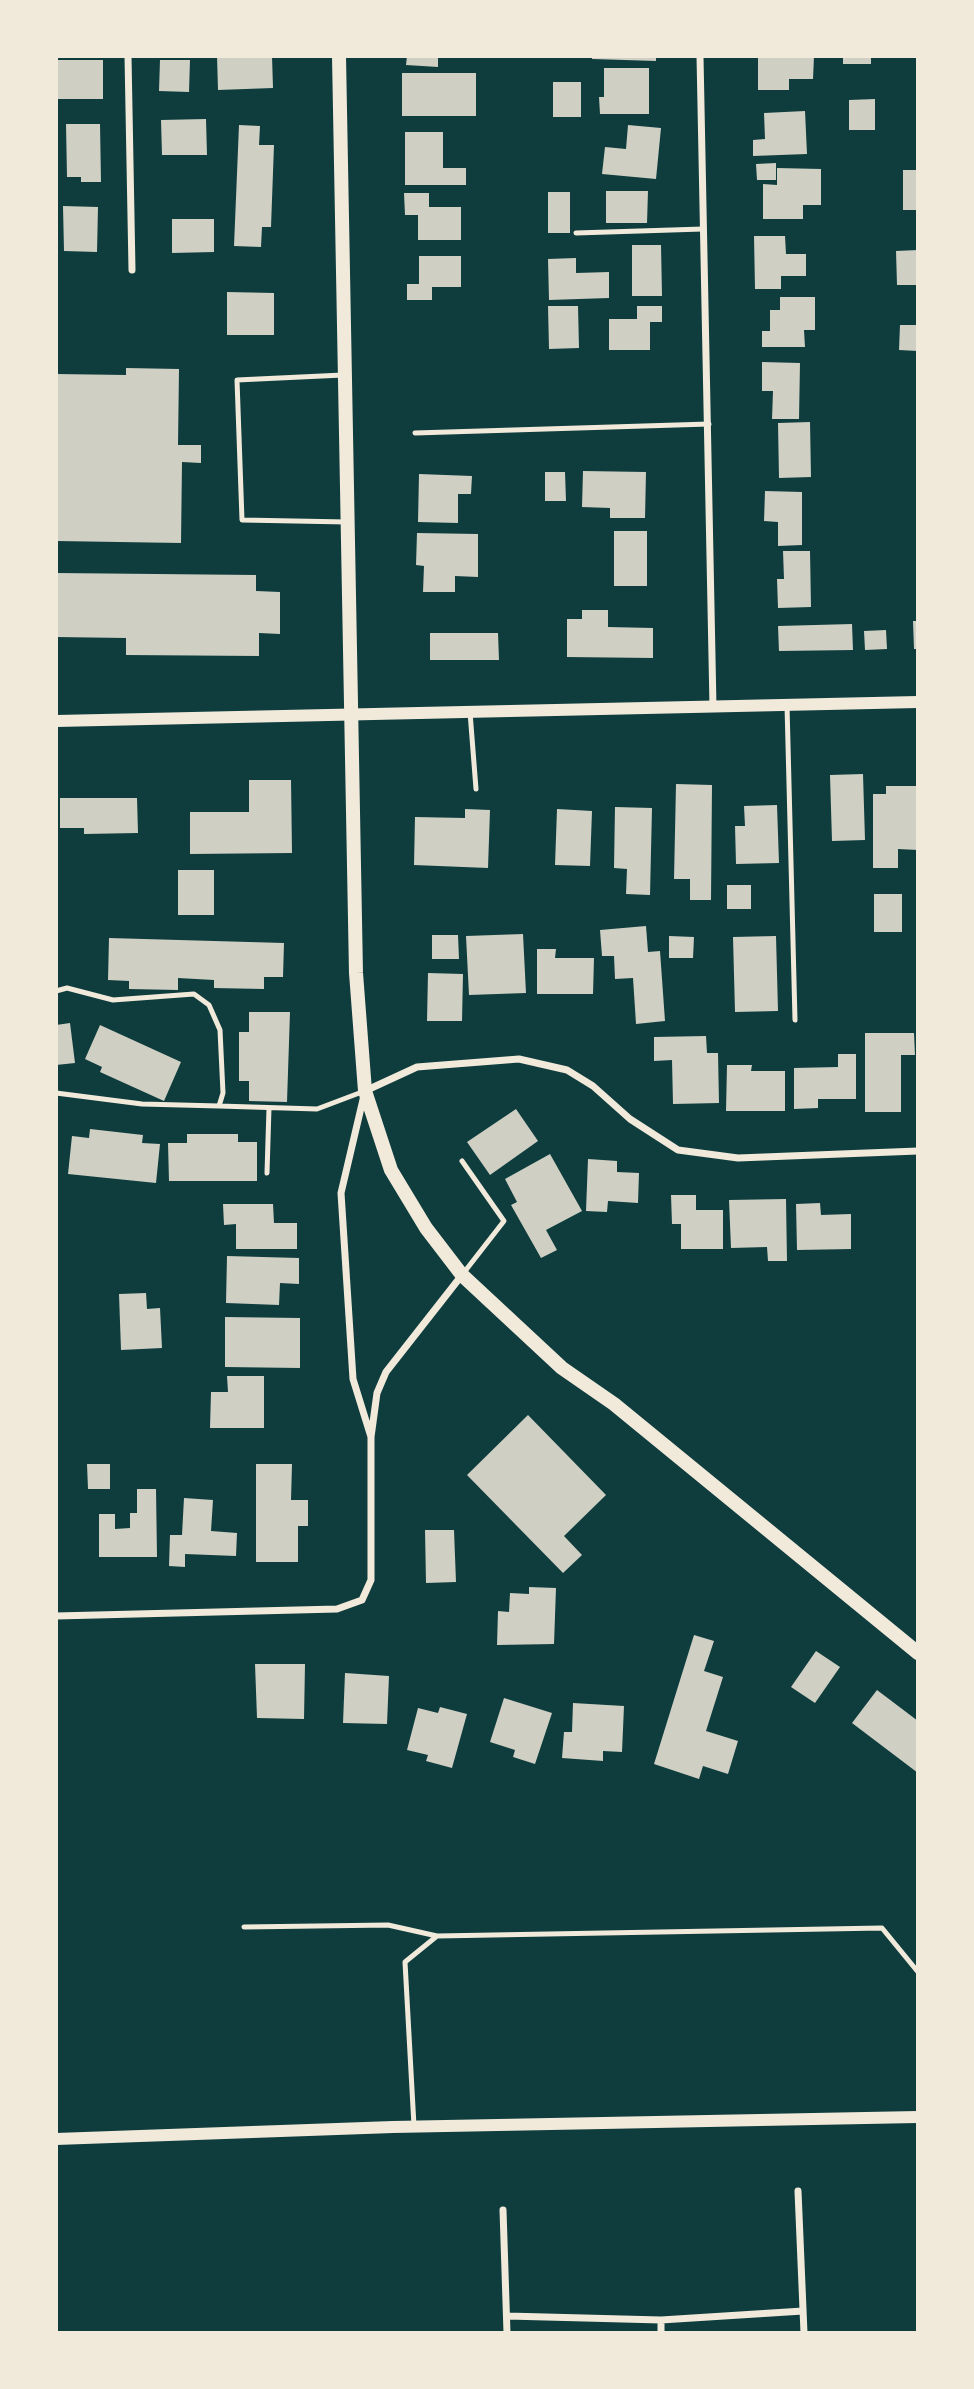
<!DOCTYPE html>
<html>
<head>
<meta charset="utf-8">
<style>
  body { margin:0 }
  #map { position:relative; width:974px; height:2389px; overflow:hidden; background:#0f3d3e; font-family:Barlow,sans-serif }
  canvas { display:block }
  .frame { position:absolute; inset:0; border:58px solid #f1e9da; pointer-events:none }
</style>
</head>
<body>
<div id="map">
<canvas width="974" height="2389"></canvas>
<div class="frame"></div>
</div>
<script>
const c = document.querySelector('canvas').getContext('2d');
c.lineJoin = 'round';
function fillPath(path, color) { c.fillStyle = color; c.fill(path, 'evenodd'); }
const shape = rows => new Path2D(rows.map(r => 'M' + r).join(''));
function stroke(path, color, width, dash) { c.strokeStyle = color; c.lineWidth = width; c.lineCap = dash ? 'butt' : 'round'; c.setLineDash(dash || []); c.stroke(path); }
const building = shape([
  [217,56,272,56,273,88,218,90],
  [407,56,438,56,438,67,406,65],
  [592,56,656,56,656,61,592,59],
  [758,56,814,56,813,79,789,79,789,90,758,90],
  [843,56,871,56,871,64,843,64],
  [56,60,103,60,103,99,56,99],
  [160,60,190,60,189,92,159,91],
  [604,68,649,68,649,114,600,114,599,97,604,97],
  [402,73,476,73,476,116,402,116],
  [553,82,581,82,581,117,553,117],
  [875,99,875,130,849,130,849,100],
  [805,111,807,154,753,156,753,140,765,139,764,113],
  [206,119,207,155,162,155,161,120],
  [66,124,100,124,101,182,81,182,81,177,67,177],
  [239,125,260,126,259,145,274,145,271,227,262,227,261,247,234,246],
  [628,125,661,128,656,179,602,174,605,147,626,149],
  [405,132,443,132,443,168,466,168,466,185,405,185],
  [776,163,776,180,757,180,756,164],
  [777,168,821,169,821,205,803,205,803,219,763,219,763,184,777,185],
  [903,170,918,170,918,210,903,210],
  [606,191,648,191,647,223,606,223],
  [548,192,570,192,570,233,548,233],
  [404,193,429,193,429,207,461,207,461,240,418,240,418,215,405,215],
  [63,206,98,207,97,252,64,251],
  [172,219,214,219,214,252,172,253],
  [754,236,785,236,786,254,806,254,806,276,781,276,781,289,755,289],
  [632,245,661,245,662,296,632,296],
  [918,250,918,285,897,285,896,251],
  [419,256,461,256,461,287,432,287,432,300,407,300,407,284,419,284],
  [576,258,576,273,609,272,609,298,549,300,548,259],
  [227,292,274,293,274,335,227,335],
  [780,297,815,297,815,330,804,330,805,347,762,347,762,331,770,331,770,310,780,310],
  [548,306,578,306,579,348,549,349],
  [637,306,662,306,662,322,650,322,650,350,609,350,609,319,637,319],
  [900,325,918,325,918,351,899,350],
  [762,362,800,363,799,419,772,419,773,391,762,391],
  [126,368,179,369,178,445,201,445,201,463,182,462,181,543,56,541,56,374,126,375],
  [810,422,811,477,779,478,778,423],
  [583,471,646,472,645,518,610,518,610,508,582,507],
  [545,472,565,472,566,501,545,501],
  [419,474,472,476,471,494,458,494,458,523,418,522],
  [765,491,802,492,802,545,778,546,778,522,764,521],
  [614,531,647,531,647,586,614,586],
  [417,533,478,534,478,577,455,576,455,592,423,592,424,566,416,565],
  [783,551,810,551,811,607,778,608,777,579,784,579],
  [56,573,256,575,256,591,280,592,280,634,259,633,259,656,126,655,126,638,56,637],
  [582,610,608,610,608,627,653,628,653,658,567,657,567,619,582,619],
  [913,621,918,621,918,649,914,649],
  [852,624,853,650,779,651,778,626],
  [886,630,887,649,865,650,864,631],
  [430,633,498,633,499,660,430,660],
  [863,774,865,840,832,841,830,775],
  [249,780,291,780,292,853,190,854,190,812,249,812],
  [676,784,712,785,711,900,690,900,690,879,674,879],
  [886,786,916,786,918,850,898,849,898,868,873,868,873,794,886,794],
  [60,798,137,798,138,833,84,834,84,828,60,828],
  [777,805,779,863,736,864,735,826,745,826,744,806],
  [615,807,652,808,650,895,626,894,627,869,614,868],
  [465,809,490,810,488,868,414,865,415,817,465,818],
  [557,809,592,811,590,866,555,865],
  [178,870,214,870,214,915,178,915],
  [727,885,751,885,751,909,727,909],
  [874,894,902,894,902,932,874,932],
  [646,926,648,952,660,951,665,1021,636,1024,633,978,615,979,614,956,602,956,600,930],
  [523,934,526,993,469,995,466,936],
  [432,935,458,935,459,959,432,959],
  [669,936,694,937,693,958,669,958],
  [776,936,778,1011,735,1012,733,937],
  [109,938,284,943,283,977,264,977,264,989,214,988,214,980,178,978,178,990,129,989,129,981,108,980],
  [537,949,556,949,555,958,594,958,593,994,537,994],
  [428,973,463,974,462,1021,427,1021],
  [249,1012,290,1012,287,1102,249,1101,249,1081,239,1081,239,1032,249,1032],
  [70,1023,75,1063,56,1065,56,1025],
  [100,1025,181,1062,164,1101,100,1072,102,1067,85,1059],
  [865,1033,914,1033,915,1055,901,1055,901,1112,865,1112],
  [706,1036,707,1053,718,1053,719,1103,673,1104,672,1060,654,1061,654,1037],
  [838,1054,856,1054,856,1099,818,1099,818,1108,794,1109,794,1068,838,1067],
  [727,1065,752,1065,751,1071,785,1071,785,1111,726,1111],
  [516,1109,538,1141,490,1175,467,1142],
  [90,1129,143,1135,142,1143,160,1144,156,1183,68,1174,72,1136,89,1138],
  [187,1134,238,1134,238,1142,257,1142,257,1181,169,1181,168,1143,187,1143],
  [550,1154,582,1211,546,1230,557,1250,541,1258,511,1205,517,1202,505,1179],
  [588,1159,617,1161,617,1172,639,1173,638,1203,608,1201,607,1212,586,1211],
  [671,1195,696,1195,696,1210,723,1210,723,1249,681,1249,681,1224,672,1224],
  [786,1199,787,1261,768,1261,767,1247,731,1248,729,1200],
  [820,1203,821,1215,851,1214,851,1249,797,1250,796,1204],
  [223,1204,273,1204,274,1223,297,1223,297,1249,236,1249,236,1224,224,1225],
  [227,1256,299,1258,299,1284,280,1283,279,1305,226,1303],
  [146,1293,147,1309,160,1308,162,1348,121,1350,119,1294],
  [225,1317,300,1318,300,1368,225,1367],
  [227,1376,264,1376,264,1428,210,1428,211,1392,228,1392],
  [528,1415,606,1495,564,1536,582,1555,563,1573,467,1475],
  [87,1464,110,1464,110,1489,88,1489],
  [256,1464,292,1464,291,1500,308,1500,308,1526,298,1526,298,1562,256,1562],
  [137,1489,156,1489,157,1557,99,1557,99,1514,115,1514,115,1529,130,1528,130,1513,137,1513],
  [184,1498,213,1500,211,1531,237,1533,236,1556,185,1554,185,1567,169,1566,170,1535,182,1535],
  [425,1530,454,1530,456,1582,426,1583],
  [529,1587,556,1588,554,1644,497,1645,498,1611,509,1612,510,1593,529,1594],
  [694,1635,714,1641,704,1671,723,1677,706,1731,738,1741,728,1774,703,1766,699,1779,654,1764],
  [816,1651,840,1667,815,1703,791,1687],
  [255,1664,305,1664,304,1719,257,1718],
  [345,1673,389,1676,387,1724,343,1723],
  [877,1690,918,1721,918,1773,852,1723],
  [504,1698,552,1713,535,1764,513,1757,515,1750,490,1742],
  [573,1703,624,1706,622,1752,603,1751,603,1761,562,1758,564,1732,572,1732],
  [440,1707,467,1714,452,1768,426,1761,428,1755,407,1750,418,1708,438,1713]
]);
const service = shape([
  [576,233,703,229],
  [343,375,237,380,242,520,347,522],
  [415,433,709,424],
  [787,705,795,1020],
  [470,712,476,789],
  [56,991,67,988,113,1000,194,994,209,1005,220,1030,223,1093,219,1106,142,1104,56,1093],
  [219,1106,317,1109,362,1092],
  [462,1161,504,1221,462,1275],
  [267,1173,269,1108],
  [244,1927,388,1925,437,1936],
  [414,2126,405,1962,437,1936,882,1928,918,1972]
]);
const minor = shape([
  [128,56,132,270],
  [700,56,713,707],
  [371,1437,353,1379,341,1193,365,1091,417,1067,519,1059,567,1070,593,1086,630,1119,678,1150,738,1158,918,1151],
  [56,1616,337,1609,362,1600,371,1580,371,1437,377,1393,386,1372,462,1275],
  [798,2191,804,2333],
  [503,2210,507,2333],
  [507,2316,661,2320,803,2311],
  [661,2320,661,2333]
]);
const tertiary = shape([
  [56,721,918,702],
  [56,2139,393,2127,918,2117]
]);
const secondary = shape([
  [339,56,356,973,365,1091,391,1170,426,1228,462,1275,562,1368,614,1404,918,1653]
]);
fillPath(building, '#cfcfc3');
stroke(service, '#f1e9da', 5);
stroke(minor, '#f1e9da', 7);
stroke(tertiary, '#f1e9da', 12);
stroke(secondary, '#f1e9da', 14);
</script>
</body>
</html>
